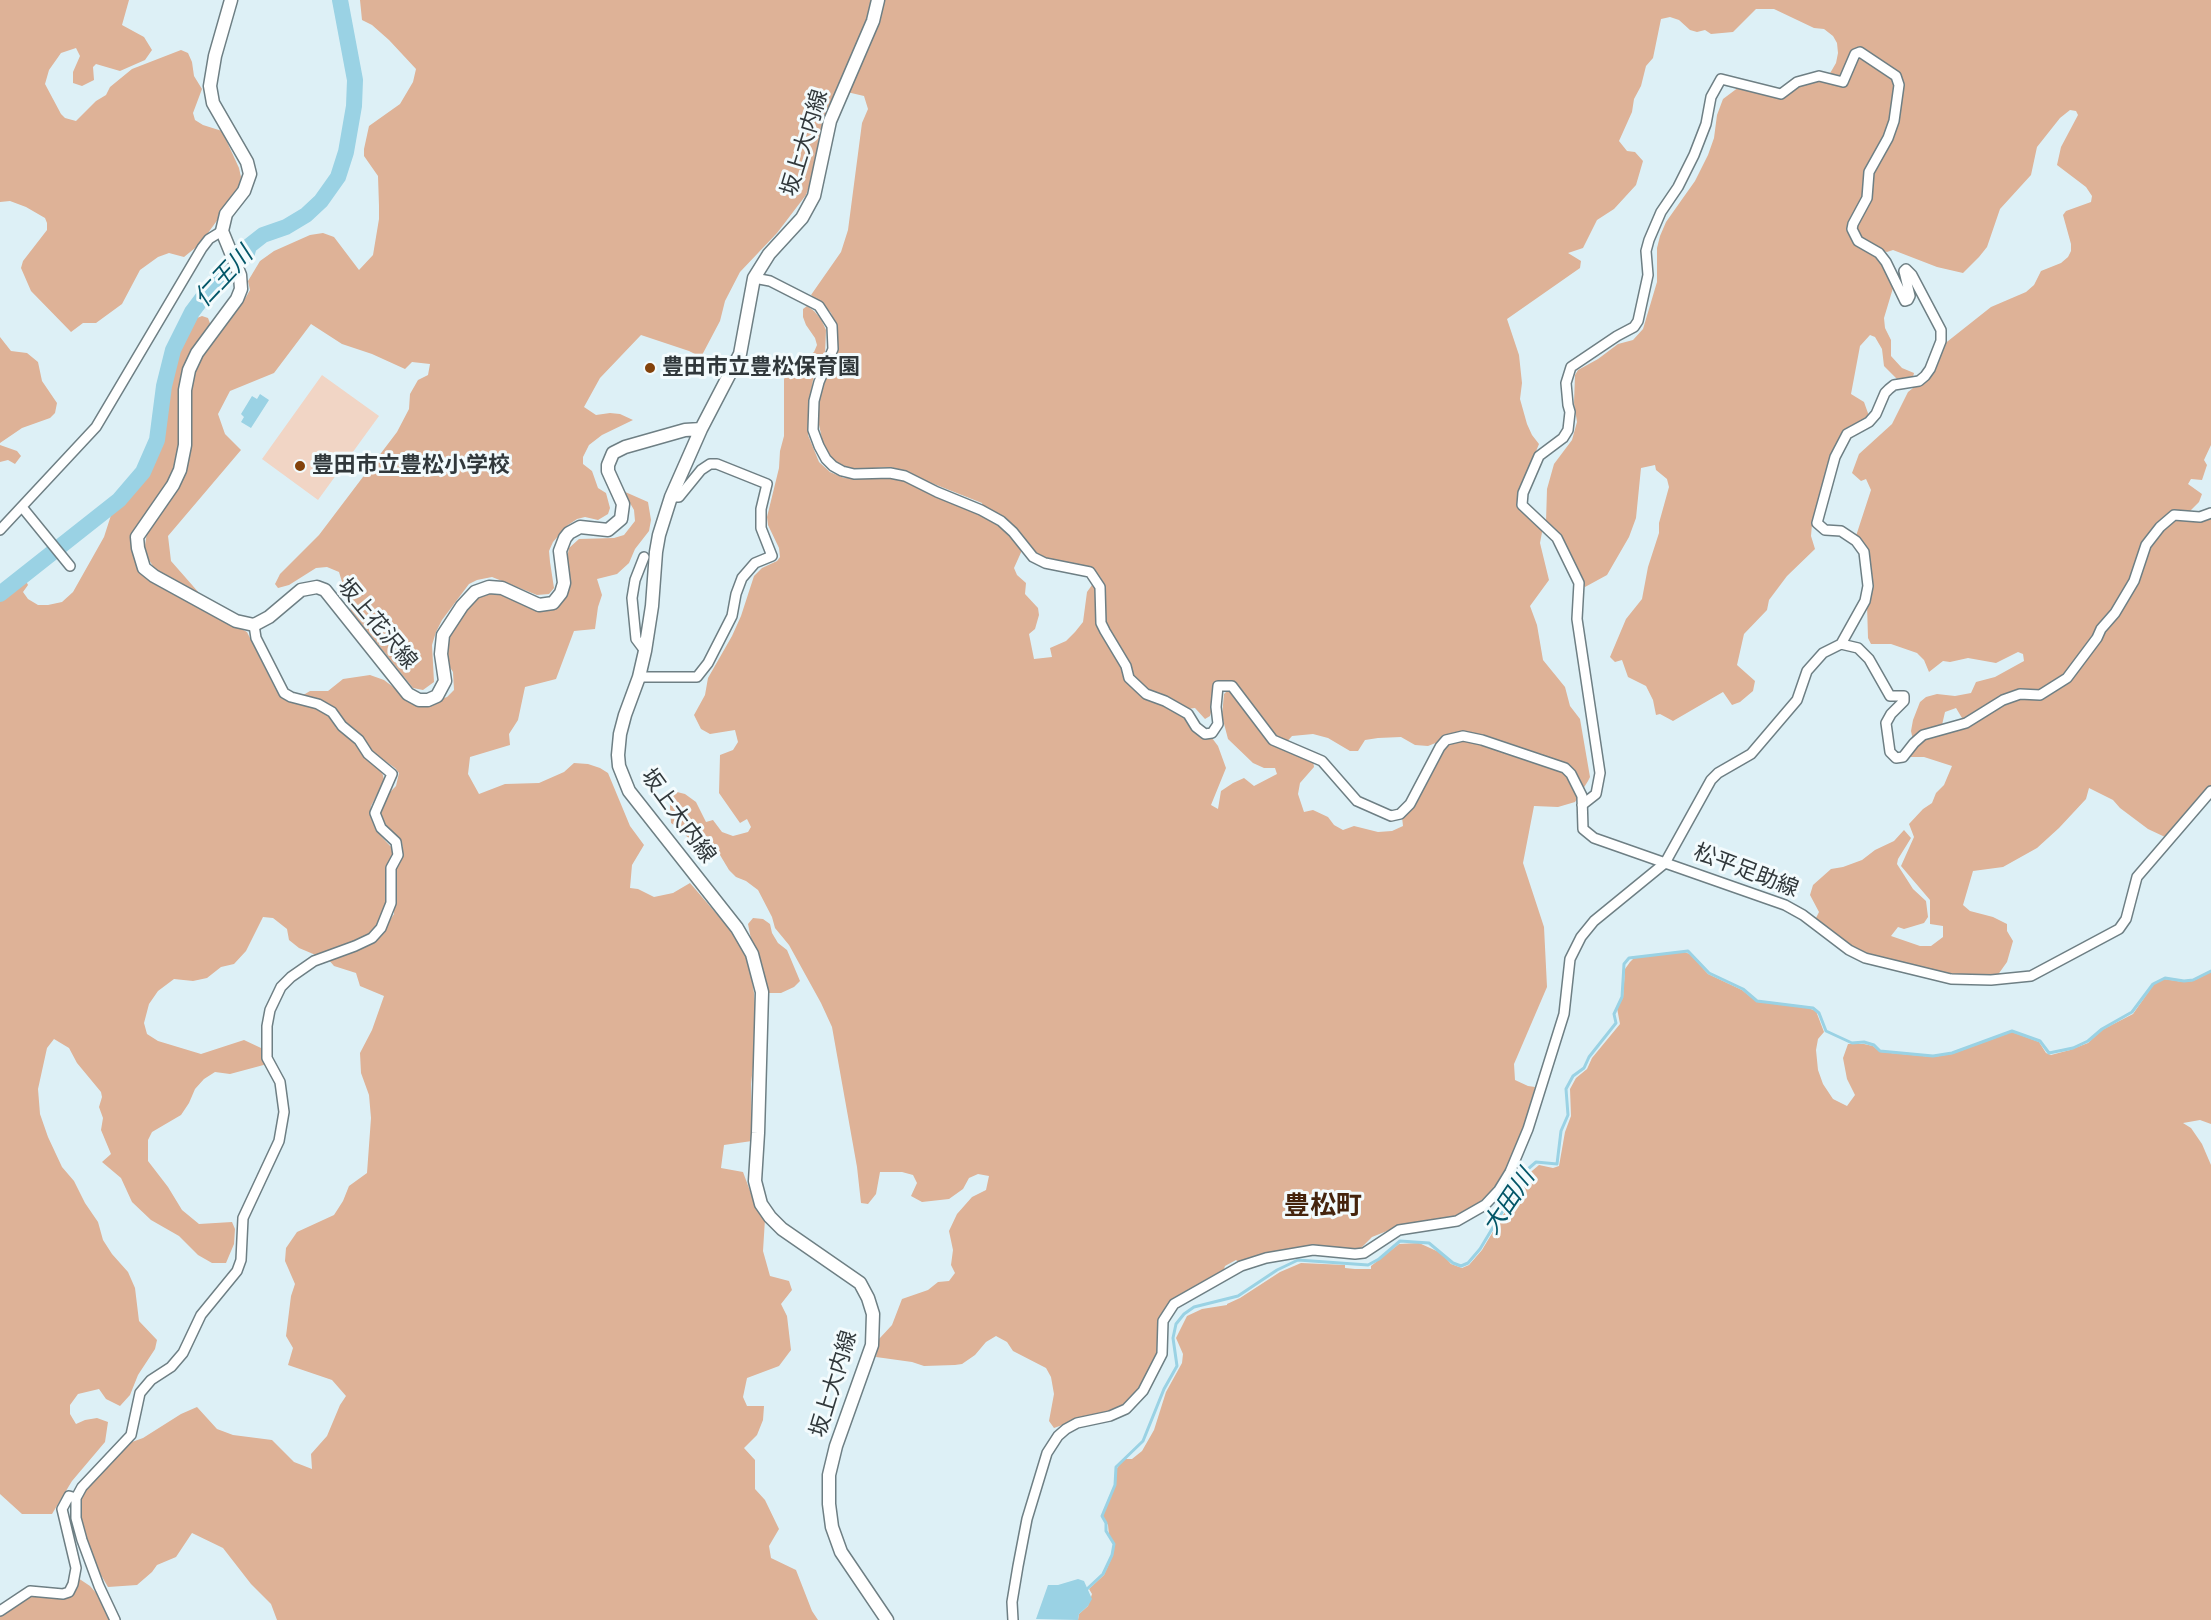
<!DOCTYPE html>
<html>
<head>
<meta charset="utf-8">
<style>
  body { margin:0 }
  canvas { display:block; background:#ddf0f6 }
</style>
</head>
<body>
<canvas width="2211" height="1620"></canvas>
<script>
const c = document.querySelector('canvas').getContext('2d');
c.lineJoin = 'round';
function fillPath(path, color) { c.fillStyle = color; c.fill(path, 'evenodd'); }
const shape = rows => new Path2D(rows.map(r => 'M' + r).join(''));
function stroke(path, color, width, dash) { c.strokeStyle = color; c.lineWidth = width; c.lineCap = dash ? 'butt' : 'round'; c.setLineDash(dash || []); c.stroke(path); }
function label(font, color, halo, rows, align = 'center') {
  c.font = font + ' Cabin,"Noto Sans JP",sans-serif'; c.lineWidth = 6; c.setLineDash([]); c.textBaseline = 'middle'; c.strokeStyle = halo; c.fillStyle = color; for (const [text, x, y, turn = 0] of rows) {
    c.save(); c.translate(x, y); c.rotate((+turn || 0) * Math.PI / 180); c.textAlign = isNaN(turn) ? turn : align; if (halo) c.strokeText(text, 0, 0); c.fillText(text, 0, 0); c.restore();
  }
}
const green = shape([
  [322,375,379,416,318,500,262,459]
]);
const forest = shape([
  [0,0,129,0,122,25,144,37,152,50,145,60,120,71,96,64,93,67,94,80,82,86,73,83,73,72,80,56,76,48,61,53,49,70,45,84,61,114,65,118,76,121,96,101,106,95,110,87,132,69,181,50,188,53,192,62,194,76,202,89,193,113,195,120,203,125,222,131,239,168,241,177,237,193,200,244,184,257,169,253,158,257,140,270,122,304,96,323,83,323,71,332,31,291,21,268,23,261,47,230,47,223,45,218,26,207,10,201,0,202],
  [360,0,874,0,806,195,777,233,740,272,725,301,720,321,701,357,689,351,641,335,600,378,584,407,596,415,610,413,620,414,633,420,602,435,589,445,583,457,583,464,592,471,598,488,606,493,610,508,608,514,598,520,585,517,577,519,568,525,553,542,549,551,550,562,554,588,549,594,537,595,492,577,477,580,469,584,442,620,436,632,432,645,434,682,423,690,413,688,351,611,339,572,327,567,316,568,289,585,278,588,275,584,280,574,319,535,397,432,409,409,410,394,418,380,428,375,430,364,412,362,405,369,372,354,342,344,311,324,274,373,230,391,218,414,225,434,241,450,168,536,171,561,207,602,156,571,144,552,147,532,177,485,194,370,205,349,246,297,250,290,248,281,260,261,274,251,310,235,323,233,334,237,359,270,373,255,379,219,379,206,378,176,364,156,364,149,369,126,400,104,413,82,416,69,389,40,372,25,362,20],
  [881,0,2211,0,2211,445,2204,460,2207,465,2202,480,2191,479,2188,484,2202,494,2199,502,2189,512,2162,522,2128,587,2070,671,2044,690,2032,692,1967,719,1962,718,1956,708,1945,712,1942,725,1913,740,1911,731,1913,720,1920,702,1926,697,1937,694,1955,696,1971,693,1976,682,1995,677,2024,661,2023,654,2018,652,1996,663,1968,658,1950,662,1943,661,1929,672,1924,660,1917,653,1891,644,1871,644,1868,638,1867,604,1870,588,1856,536,1871,490,1866,479,1861,481,1852,473,1859,454,1892,424,1908,392,1927,377,1943,345,1991,307,2026,292,2034,285,2041,271,2061,263,2068,257,2071,251,2071,244,2063,215,2066,211,2091,202,2092,196,2086,187,2057,165,2061,147,2078,115,2076,111,2070,110,2060,118,2037,147,2031,175,2000,209,1987,247,1979,257,1963,273,1937,267,1893,250,1887,252,1880,250,1862,240,1854,228,1902,84,1859,49,1843,79,1829,75,1836,63,1838,53,1837,43,1833,36,1824,29,1814,28,1774,9,1756,9,1733,32,1711,34,1705,30,1697,32,1690,30,1679,20,1670,17,1661,19,1653,58,1646,66,1641,86,1634,99,1632,112,1619,141,1627,151,1635,152,1643,161,1636,185,1614,209,1597,220,1583,248,1568,253,1581,261,1580,268,1507,319,1519,355,1522,383,1520,399,1527,424,1532,435,1539,444,1519,493,1543,527,1540,543,1549,580,1530,606,1537,625,1543,660,1565,687,1570,706,1580,719,1590,777,1588,781,1583,789,1576,776,1483,737,1444,737,1438,742,1428,746,1415,745,1401,737,1378,738,1365,740,1358,751,1350,751,1328,738,1313,734,1292,736,1285,744,1275,739,1231,684,1225,681,1219,683,1210,716,1205,719,1195,708,1187,709,1149,693,1135,680,1104,623,1102,585,1101,578,1095,571,1051,561,1039,556,983,508,982,503,891,467,858,469,842,467,833,460,824,448,818,420,819,401,823,384,838,348,838,331,831,313,822,303,811,295,841,252,848,230,862,123,868,109,864,96,847,92],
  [1857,56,1896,80,1894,110,1864,198,1849,223,1883,263,1893,288,1884,318,1885,328,1891,340,1891,356,1902,368,1914,373,1913,377,1897,379,1884,366,1882,349,1875,337,1870,335,1860,346,1851,394,1864,402,1869,416,1844,433,1833,456,1812,524,1811,536,1815,549,1787,576,1769,600,1767,610,1744,634,1737,665,1755,681,1753,691,1740,702,1732,705,1723,692,1673,721,1660,714,1656,715,1653,700,1646,686,1628,677,1622,660,1615,662,1610,657,1626,619,1642,599,1648,567,1659,533,1659,523,1669,487,1667,479,1656,470,1655,465,1641,468,1636,518,1629,537,1607,575,1585,587,1546,522,1547,489,1554,464,1572,440,1577,422,1574,403,1575,375,1578,370,1598,359,1618,344,1633,340,1643,329,1657,282,1657,248,1660,236,1666,222,1695,181,1708,155,1714,138,1717,115,1723,99,1739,87,1778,97,1799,84,1819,79,1842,84],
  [807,306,814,311,821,319,826,330,825,354,813,380,808,410,808,435,819,462,830,472,844,478,893,479,905,481,934,496,973,510,998,523,1023,548,1014,568,1017,575,1026,583,1025,594,1038,608,1039,615,1035,629,1029,634,1034,659,1052,657,1050,648,1066,641,1075,632,1083,622,1087,592,1092,585,1097,591,1097,607,1125,670,1123,676,1130,684,1184,716,1193,731,1203,738,1212,738,1218,746,1226,768,1211,805,1218,809,1221,791,1233,783,1244,778,1254,786,1277,774,1275,768,1264,768,1253,763,1228,739,1222,716,1224,694,1229,689,1271,742,1285,751,1313,760,1314,767,1300,783,1298,794,1304,812,1313,810,1328,817,1334,825,1343,830,1354,826,1378,832,1392,831,1403,826,1402,817,1411,810,1417,802,1416,797,1442,751,1448,743,1454,741,1470,740,1564,771,1570,777,1578,797,1575,802,1558,807,1534,806,1523,863,1544,927,1547,987,1514,1064,1515,1080,1528,1086,1535,1087,1526,1120,1509,1166,1493,1190,1476,1206,1466,1212,1443,1220,1397,1227,1372,1237,1359,1250,1240,1263,1236,1260,1225,1266,1223,1272,1170,1303,1165,1308,1160,1322,1158,1351,1149,1373,1132,1397,1123,1405,1110,1411,1085,1417,1054,1428,1049,1421,1054,1394,1051,1377,1046,1368,1013,1351,1007,1342,996,1336,986,1342,975,1355,962,1364,955,1365,924,1366,912,1362,876,1357,879,1339,892,1325,902,1299,928,1290,938,1282,949,1281,955,1273,951,1265,953,1250,949,1231,957,1214,972,1197,986,1190,989,1176,978,1174,969,1178,963,1189,949,1199,922,1202,911,1196,917,1183,913,1175,902,1172,880,1172,876,1194,868,1204,861,1203,857,1167,832,1027,821,1003,789,945,775,928,772,917,758,890,746,881,736,877,729,870,717,850,689,839,681,830,671,823,669,790,685,794,696,802,706,822,713,820,722,832,733,836,748,832,751,827,747,819,740,823,719,793,720,755,733,750,738,742,735,730,710,734,701,729,694,715,705,695,708,678,732,636,741,616,754,576,762,568,777,561,780,557,779,548,768,525,767,517,779,468,780,451,784,436,784,379,792,368,814,352,817,345,815,338,806,325,803,317,803,309],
  [202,316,208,318,211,326,194,349,179,429,177,461,168,485,131,540,136,564,144,576,150,580,247,632,276,690,285,697,322,708,330,715,336,728,351,735,369,762,379,768,383,775,384,781,371,806,370,815,376,831,394,850,386,869,389,902,381,922,368,936,318,956,299,948,289,940,287,929,273,918,263,917,246,951,234,964,221,967,207,978,193,981,174,979,158,991,149,1004,144,1023,147,1034,158,1041,201,1054,244,1040,261,1048,270,1056,271,1063,230,1074,215,1072,204,1079,195,1089,189,1103,181,1115,152,1132,148,1140,148,1161,168,1187,182,1210,199,1224,232,1222,235,1229,234,1244,226,1263,212,1263,198,1255,179,1236,151,1220,132,1202,121,1178,102,1162,111,1154,101,1130,103,1118,99,1107,102,1097,101,1092,77,1063,69,1048,54,1039,47,1048,38,1089,40,1114,48,1137,62,1167,74,1181,85,1203,98,1222,103,1240,112,1254,128,1272,135,1288,139,1321,157,1340,155,1349,138,1375,130,1395,120,1406,106,1399,99,1389,78,1394,70,1405,70,1414,76,1424,85,1420,97,1418,108,1422,105,1442,72,1481,52,1514,22,1514,0,1494,0,600,16,586,26,581,28,585,23,592,28,599,38,605,48,605,62,602,73,592,104,537,113,509,135,490,159,448,165,425,169,378,176,356,192,320],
  [0,337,11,351,27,353,38,362,42,381,57,403,55,413,50,418,22,428,0,443],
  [0,445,17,451,21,456,15,464,8,460,0,462],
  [623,491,648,502,651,520,649,531,635,549,629,563,617,574,597,579,602,595,598,607,595,629,574,631,556,679,525,687,518,720,509,734,510,745,470,757,468,774,479,794,505,784,539,783,564,772,574,763,588,764,600,768,608,773,630,826,644,845,632,865,630,888,638,889,654,897,673,893,690,883,733,933,749,963,754,993,757,1032,751,1084,752,1141,724,1145,721,1168,743,1172,756,1207,765,1219,763,1251,770,1276,789,1281,792,1290,781,1304,787,1316,791,1350,779,1366,747,1378,743,1397,747,1406,764,1406,763,1420,757,1435,744,1448,755,1460,755,1489,765,1500,779,1529,769,1546,771,1558,796,1570,812,1611,818,1620,277,1620,271,1604,251,1584,223,1548,192,1533,176,1557,157,1565,152,1572,137,1585,108,1587,77,1534,81,1499,87,1486,129,1443,143,1438,181,1414,197,1407,217,1429,233,1435,272,1440,294,1462,312,1469,311,1454,327,1436,340,1405,346,1396,332,1380,288,1365,293,1348,286,1336,291,1296,295,1284,285,1261,286,1248,297,1232,334,1215,343,1201,349,1186,367,1173,371,1118,369,1095,361,1073,360,1053,372,1030,384,996,360,986,356,973,334,966,328,959,384,929,394,914,394,870,403,853,402,842,378,821,378,812,385,797,396,786,399,773,395,768,367,748,357,731,300,697,310,691,328,691,343,679,370,675,384,680,413,702,428,704,447,697,454,690,453,672,449,666,446,645,448,634,472,601,484,593,499,592,542,611,551,609,565,598,569,586,567,558,569,548,579,539,614,538,624,535,635,521,634,510],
  [2211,516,2211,786,2165,837,2148,829,2120,808,2113,800,2089,788,2086,799,2059,828,2037,848,2003,867,1973,871,1963,905,1970,911,1993,917,2007,924,2007,931,2013,941,2007,962,1997,976,1949,976,1857,952,1815,920,1819,912,1810,895,1813,885,1831,869,1843,867,1862,860,1875,850,1894,841,1904,830,1911,838,1898,859,1897,864,1913,889,1926,901,1928,917,1924,923,1904,929,1898,927,1891,936,1920,946,1931,946,1943,937,1943,926,1930,924,1930,900,1901,866,1914,837,1909,824,1923,809,1932,803,1936,793,1944,785,1952,766,1924,757,1911,757,1911,752,1924,738,2006,701,2025,696,2070,678,2155,538,2175,518],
  [753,918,763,919,770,924,772,933,778,943,787,950,800,981,794,987,781,993,766,993,762,964,751,939,748,924],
  [1684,952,1690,954,1708,974,1742,990,1757,1002,1803,1006,1816,1011,1824,1032,1818,1039,1816,1050,1818,1070,1823,1084,1833,1099,1847,1106,1855,1095,1847,1079,1843,1058,1848,1044,1864,1044,1873,1046,1880,1052,1933,1057,1952,1054,2012,1032,2039,1042,2046,1053,2051,1055,2070,1050,2088,1043,2102,1030,2133,1014,2154,984,2164,979,2183,982,2193,981,2211,972,2211,1124,2200,1120,2183,1123,2191,1128,2202,1144,2211,1165,2211,1620,1078,1620,1079,1614,1088,1606,1092,1594,1089,1589,1104,1575,1113,1555,1112,1550,1114,1544,1109,1535,1108,1525,1102,1516,1115,1486,1116,1470,1123,1459,1132,1459,1142,1451,1154,1430,1166,1392,1182,1363,1183,1354,1176,1338,1187,1316,1202,1309,1227,1305,1227,1304,1240,1298,1280,1272,1301,1263,1345,1265,1345,1268,1355,1269,1371,1269,1371,1266,1399,1244,1419,1243,1441,1253,1451,1264,1462,1268,1469,1265,1482,1250,1518,1190,1520,1181,1539,1165,1553,1168,1559,1166,1565,1132,1571,1116,1570,1089,1576,1078,1587,1069,1592,1058,1620,1024,1617,1008,1623,998,1625,969,1630,962,1634,958],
  [78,1578,90,1586,103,1601,112,1620,0,1620,0,1617,28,1597,78,1588]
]);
const water = shape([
  [260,394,269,400,251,428,241,422,244,417,241,414,252,396,257,399],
  [1078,1579,1084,1581,1092,1599,1088,1606,1079,1614,1078,1620,1036,1619,1048,1585,1058,1585]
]);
const stream = shape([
  [1087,1589,1103,1574,1112,1555,1114,1544,1106,1531,1106,1523,1102,1516,1115,1485,1116,1467,1143,1441,1164,1389,1177,1366,1173,1338,1176,1324,1184,1314,1194,1307,1238,1296,1277,1270,1298,1260,1368,1265,1379,1259,1400,1241,1429,1243,1453,1263,1461,1266,1468,1263,1480,1249,1516,1189,1520,1180,1528,1169,1536,1162,1557,1164,1561,1131,1568,1115,1566,1089,1573,1076,1584,1068,1589,1057,1616,1023,1614,1014,1622,997,1624,964,1629,958,1688,951,1709,973,1743,989,1757,1001,1813,1008,1819,1013,1826,1031,1852,1043,1864,1042,1874,1045,1880,1051,1933,1056,1952,1053,2012,1031,2040,1041,2049,1053,2073,1048,2088,1041,2102,1029,2132,1012,2153,984,2165,978,2184,981,2193,980,2211,971]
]);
const river = shape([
  [0,594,119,500,143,472,157,440,164,386,173,350,192,312,216,280,241,260,247,253,249,246,263,235,286,227,306,215,321,201,338,177,346,152,354,106,355,80,340,0]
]);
const street = shape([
  [754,278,770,281,819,306,832,326,833,349,819,382,814,401,813,430,819,446,826,459,833,466,842,471,854,474,890,473,905,476,937,492,981,510,1001,521,1013,532,1033,557,1045,563,1090,572,1100,587,1101,623,1105,631,1126,666,1129,678,1146,694,1165,701,1188,714,1196,727,1205,734,1212,733,1218,724,1216,707,1218,686,1232,686,1273,740,1322,761,1357,801,1391,816,1400,814,1410,804,1440,747,1446,740,1463,736,1482,740,1565,768,1571,774,1582,796,1583,829,1594,838,1785,905,1803,915,1849,950,1865,958,1951,979,1991,980,2031,976,2119,929,2126,919,2137,877,2211,791],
  [22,507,70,566],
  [0,530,96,427,202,248,209,239,222,231],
  [644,557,635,580,632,598,636,639,645,651],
  [639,677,697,677,708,663,732,616,736,594,742,578,755,563,772,556,761,528,761,509,767,484,717,464,710,464,701,470,679,497,671,497],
  [1582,805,1596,794,1600,773,1577,619,1579,583,1557,538,1522,505,1523,493,1539,456,1563,438,1568,430,1570,412,1568,405,1566,383,1571,367,1617,336,1634,327,1638,321,1648,275,1646,251,1649,240,1661,212,1678,187,1694,155,1706,124,1711,97,1721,79,1781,94,1797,82,1819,76,1843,82,1855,54,1860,52,1896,76,1899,85,1894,121,1888,138,1869,172,1867,198,1853,224,1852,229,1858,241,1879,253,1886,262,1905,301,1908,300,1910,296,1904,271,1906,269,1912,275,1941,330,1941,341,1930,369,1925,376,1919,381,1894,385,1889,389,1885,393,1876,414,1869,422,1847,434,1835,457,1817,523,1825,530,1841,531,1856,541,1864,552,1868,586,1865,601,1841,644],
  [0,1611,30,1591,63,1594,69,1592,73,1584,76,1568,62,1509,69,1496,76,1498],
  [115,1620,99,1586,82,1540,76,1518,76,1498,82,1487,131,1435,140,1393,151,1380,171,1367,183,1353,201,1315,237,1271,241,1260,243,1218,279,1141,284,1112,280,1082,267,1058,267,1026,270,1010,281,987,291,977,314,961,355,946,372,938,381,928,391,903,391,868,398,855,396,842,381,828,375,813,392,774,368,754,359,740,342,726,332,712,318,704,291,697,284,693,256,638,254,625],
  [1013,1620,1012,1602,1018,1566,1027,1519,1047,1453,1058,1436,1066,1429,1077,1423,1110,1416,1126,1409,1143,1391,1162,1354,1163,1321,1174,1304,1241,1266,1266,1258,1313,1250,1355,1254,1364,1253,1399,1230,1457,1221,1485,1205,1499,1190,1510,1172,1528,1129,1564,1014,1570,959,1581,937,1594,921,1665,863,1711,780,1718,773,1751,754,1797,700,1807,671,1823,653,1841,644,1858,648,1869,659,1890,696,1904,696,1904,701,1891,714,1886,723,1890,752,1896,758,1903,757,1914,743,1923,735,1966,723,2003,700,2020,694,2040,695,2067,678,2097,638,2101,629,2115,613,2134,581,2146,545,2160,527,2174,515,2200,517,2211,513]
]);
const secondary = shape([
  [231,0,215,56,210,86,213,103,247,162,250,174,244,191,226,214,222,231,240,275,241,289,237,299,197,353,189,370,185,390,185,445,180,470,173,485,137,537,138,548,144,568,154,576,236,621,254,625,269,617,301,590,317,587,325,590,408,694,419,700,428,700,437,696,445,681,441,654,443,635,462,606,475,592,489,587,502,588,539,605,553,603,561,593,564,583,560,551,565,538,569,533,580,527,608,530,621,519,623,504,608,471,608,465,613,453,625,447,685,430,701,429],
  [878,0,873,21,830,121,814,196,802,218,769,254,754,278,740,354,701,429,671,497,659,535,656,552,652,606,645,651,639,677,625,715,620,734,618,755,619,766,629,791,737,928,752,954,762,992,758,1133,755,1181,761,1204,770,1217,782,1229,860,1283,868,1298,873,1314,872,1345,836,1446,829,1475,829,1504,832,1527,841,1552,887,1620]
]);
const markers = [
  [650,368,6,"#83420b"],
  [300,466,6,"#83420b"]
];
const streetNames = [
  ["坂上大内線",805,143,-73],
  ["坂上花沢線",377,624,50],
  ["坂上大内線",678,816,54],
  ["松平足助線",1746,871,21],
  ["坂上大内線",834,1384,-73]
];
const poiNames = [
  ["豊田市立豊松保育園",662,368],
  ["豊田市立豊松小学校",312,466]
];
const waterNames = [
  ["仁王川",224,277,-47],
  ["大田川",1509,1202,-56]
];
const quarterNames = [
  ["豊松町",1323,1206]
];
fillPath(green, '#f1d5c5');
fillPath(forest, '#deb297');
fillPath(water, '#9ad2e4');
stroke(stream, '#9ad2e4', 3);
stroke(river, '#9ad2e4', 16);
stroke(street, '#6e7f84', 12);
stroke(secondary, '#6e7f84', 15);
stroke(street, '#fff', 9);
stroke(secondary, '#fff', 12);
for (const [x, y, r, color] of markers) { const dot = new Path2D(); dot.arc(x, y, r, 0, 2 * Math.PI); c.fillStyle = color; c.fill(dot); stroke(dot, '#f3fbfd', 2); }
label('22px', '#31383b', '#f3fbfd', streetNames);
label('bold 22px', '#31383b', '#f3fbfd', poiNames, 'left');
label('italic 24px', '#035668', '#f3fbfd', waterNames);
label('bold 26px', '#45240d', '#f3fbfd', quarterNames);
</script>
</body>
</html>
